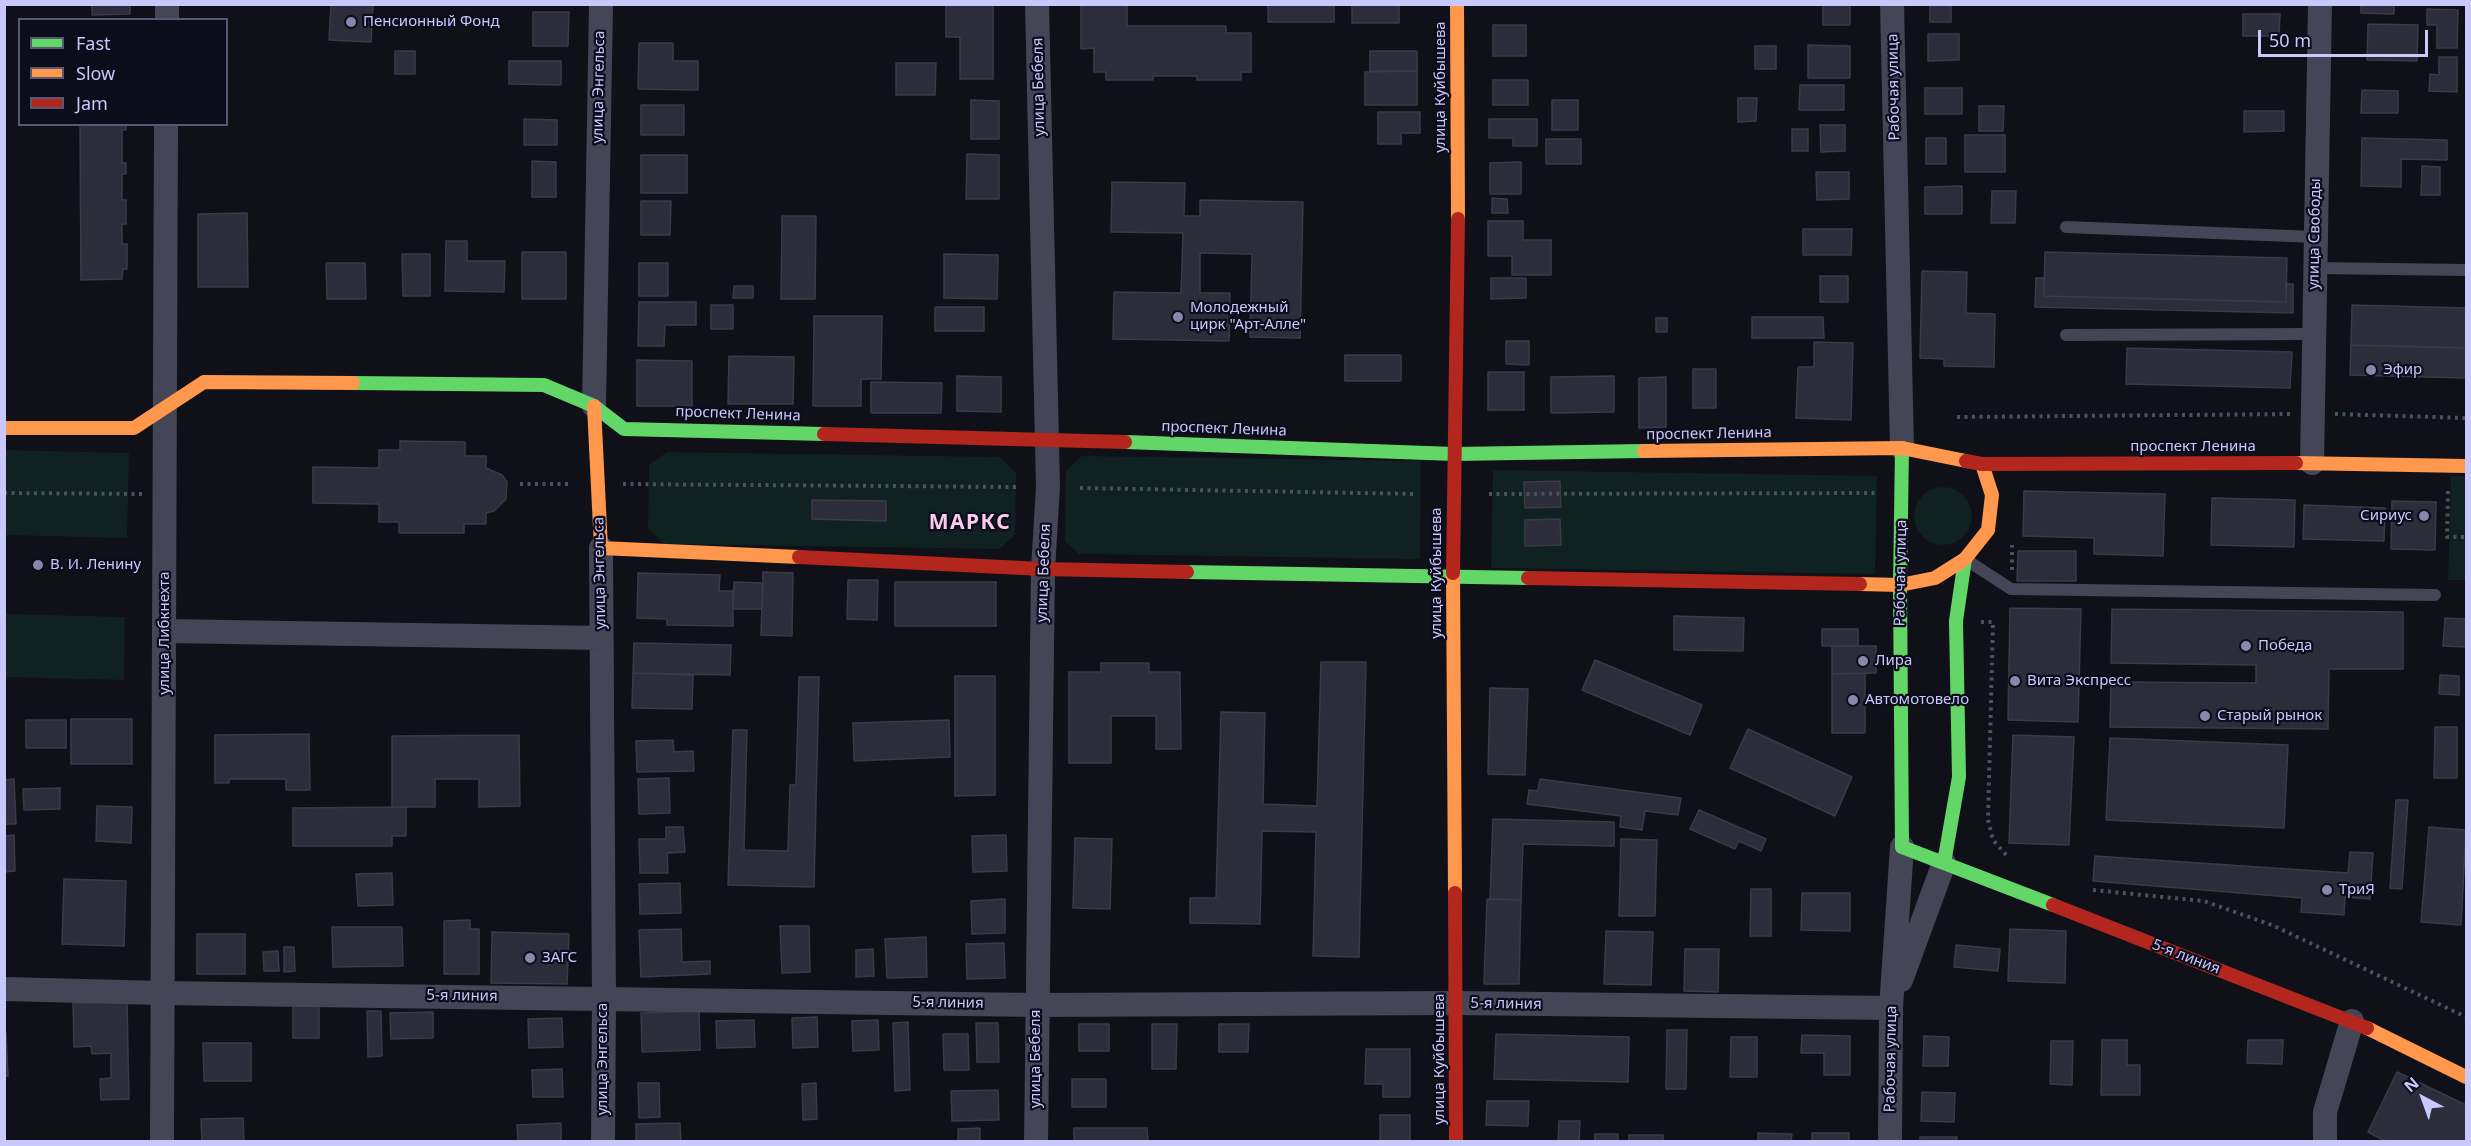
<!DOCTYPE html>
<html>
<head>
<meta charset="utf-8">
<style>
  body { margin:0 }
  #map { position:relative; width:2471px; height:1146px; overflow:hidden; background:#101018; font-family:"Noto Sans",sans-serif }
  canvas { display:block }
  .frame { position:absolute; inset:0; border:6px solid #c8c8fc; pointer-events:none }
  .legend { position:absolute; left:18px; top:18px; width:210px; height:108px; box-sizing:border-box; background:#0d0c1b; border:2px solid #585775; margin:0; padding:8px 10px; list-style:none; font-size:18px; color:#c8c8fc }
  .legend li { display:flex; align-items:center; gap:12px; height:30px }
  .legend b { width:30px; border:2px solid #585775 }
  .north { position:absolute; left:2393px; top:1068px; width:60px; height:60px; -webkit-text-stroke:4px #0d0c1b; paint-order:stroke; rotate:319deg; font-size:16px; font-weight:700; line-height:24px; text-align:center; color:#c8c8fc }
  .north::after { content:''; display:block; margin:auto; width:21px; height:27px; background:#c8c8fc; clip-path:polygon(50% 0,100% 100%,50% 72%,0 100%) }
  .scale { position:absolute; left:2258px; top:30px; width:170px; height:27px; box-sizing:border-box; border:3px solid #c8c8fc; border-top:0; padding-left:8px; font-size:18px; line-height:21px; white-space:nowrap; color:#c8c8fc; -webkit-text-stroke:4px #0d0c1b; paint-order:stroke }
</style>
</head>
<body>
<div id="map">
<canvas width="2471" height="1146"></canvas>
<div class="frame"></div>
<ul class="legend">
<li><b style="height:8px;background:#63d668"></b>Fast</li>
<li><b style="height:8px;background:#ff974d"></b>Slow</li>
<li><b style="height:8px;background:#b3261e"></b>Jam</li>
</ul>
<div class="north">N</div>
<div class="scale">50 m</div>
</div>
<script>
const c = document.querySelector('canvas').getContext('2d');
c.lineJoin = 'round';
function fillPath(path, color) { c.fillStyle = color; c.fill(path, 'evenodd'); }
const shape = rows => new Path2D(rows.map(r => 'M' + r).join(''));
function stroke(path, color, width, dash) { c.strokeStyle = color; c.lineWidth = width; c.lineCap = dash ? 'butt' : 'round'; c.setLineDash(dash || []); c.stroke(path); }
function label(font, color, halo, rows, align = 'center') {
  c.font = font + ' "Noto Sans",sans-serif'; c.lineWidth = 4.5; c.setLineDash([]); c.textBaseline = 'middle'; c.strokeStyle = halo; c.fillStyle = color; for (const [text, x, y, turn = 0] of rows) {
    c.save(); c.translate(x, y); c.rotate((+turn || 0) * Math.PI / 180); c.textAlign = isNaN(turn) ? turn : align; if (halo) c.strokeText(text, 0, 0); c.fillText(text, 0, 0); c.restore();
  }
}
const green = shape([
  [5,450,129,453,127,538,5,535],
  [667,452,1000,457,1016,473,1015,535,999,549,663,544,648,528,649,465],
  [1082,456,1421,461,1420,559,1079,554,1065,541,1066,470],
  [1493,470,1877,476,1875,574,1491,568],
  [2451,476,2466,476,2466,580,2448,580],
  '1914 516a29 29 0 1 1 58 0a29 29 0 1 1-58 0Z',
  [5,614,125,617,124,680,5,677]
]);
const building = shape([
  [92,4,130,4,130,14,92,15,92,4],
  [331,4,373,4,371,42,329,40,331,4],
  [946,4,993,4,993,79,960,79,960,37,946,37,946,4],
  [1081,4,1127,4,1127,26,1226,26,1226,33,1251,33,1251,72,1241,72,1241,80,1197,80,1197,76,1153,76,1153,80,1106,80,1106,72,1094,72,1094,48,1081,49,1081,4],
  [1268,4,1334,4,1334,22,1268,22,1268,4],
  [1352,4,1399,4,1399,23,1352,23,1352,4],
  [1823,4,1850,4,1850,25,1823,25,1823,4],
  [1930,4,1951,4,1951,22,1930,22,1930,4],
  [2361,4,2394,4,2394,14,2361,13,2361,4],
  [2427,9,2458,10,2457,48,2437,48,2437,25,2427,25,2427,9],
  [533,12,569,12,568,46,533,46,533,12],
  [2243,14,2280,14,2279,36,2243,36,2243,14],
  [2368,24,2418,25,2417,61,2367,60,2368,24],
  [1493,25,1526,25,1526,56,1493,56,1493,25],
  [1928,34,1959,34,1959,60,1928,61,1928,34],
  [639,43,673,43,673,61,698,61,698,90,638,89,639,43],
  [1808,45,1850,46,1850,78,1808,78,1808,45],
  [1755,46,1776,46,1776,69,1755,69,1755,46],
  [395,51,415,51,415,74,395,74,395,51],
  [1370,51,1417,51,1417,71,1370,71,1370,51],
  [2439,57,2457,57,2457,92,2429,91,2430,74,2439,75,2439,57],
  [509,61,561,61,561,85,509,84,509,61],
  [896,63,936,63,935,95,896,95,896,63],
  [1417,71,1417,105,1365,105,1365,72,1417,71],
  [1493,80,1528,80,1528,105,1493,105,1493,80],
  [1800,85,1844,85,1844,110,1799,110,1800,85],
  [1925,88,1962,88,1962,114,1925,114,1925,88],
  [2362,90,2398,91,2398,113,2361,113,2362,90],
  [1738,98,1757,98,1756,121,1738,122,1738,98],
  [971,100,999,101,999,139,971,139,971,100],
  [1552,100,1578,100,1578,130,1552,130,1552,100],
  [641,105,684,105,684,135,641,135,641,105],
  [1979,106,2004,106,2003,131,1979,131,1979,106],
  [2244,111,2284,111,2284,131,2244,132,2244,111],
  [1378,112,1420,112,1420,133,1401,133,1401,144,1378,144,1378,112],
  [524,119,557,120,557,145,524,145,524,119],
  [1489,119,1537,119,1537,146,1513,146,1513,138,1489,138,1489,119],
  [80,124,126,124,126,130,122,130,122,163,126,163,126,174,122,174,122,200,126,200,126,224,122,224,122,244,127,244,127,269,123,269,122,279,81,280,80,124],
  [1820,125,1845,125,1845,151,1821,152,1820,125],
  [1792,129,1808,129,1808,151,1792,151,1792,129],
  [1965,135,2005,135,2005,172,1965,172,1965,135],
  [1926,138,1946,138,1946,164,1926,164,1926,138],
  [2362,138,2447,140,2447,160,2401,159,2401,187,2361,186,2362,138],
  [1546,139,1581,139,1581,164,1546,164,1546,139],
  [967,154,999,155,999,199,966,199,967,154],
  [641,155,687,155,687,193,641,193,641,155],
  [532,161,556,162,556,197,532,197,532,161],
  [1521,162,1521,194,1490,194,1490,163,1521,162],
  [2422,166,2440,167,2440,195,2421,195,2422,166],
  [1816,172,1849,172,1849,199,1817,200,1816,172],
  [1112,182,1185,183,1184,216,1200,216,1200,200,1303,202,1300,338,1250,337,1252,254,1200,253,1200,293,1230,293,1229,341,1113,339,1114,292,1181,293,1183,233,1111,232,1112,182],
  [1962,186,1962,214,1925,214,1925,187,1962,186],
  [1992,191,2016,191,2015,223,1991,223,1992,191],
  [1492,198,1507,199,1508,213,1492,213,1492,198],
  [641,201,671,201,670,235,641,235,641,201],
  [247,213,248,287,198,287,198,214,247,213],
  [782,216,816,216,815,299,781,299,782,216],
  [1488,221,1523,221,1523,240,1551,240,1551,275,1512,275,1512,256,1488,256,1488,221],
  [1803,229,1852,229,1851,255,1803,255,1803,229],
  [446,241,467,241,467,261,505,261,504,292,445,291,446,241],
  [522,252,566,252,566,299,522,299,522,252],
  [2045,252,2287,258,2286,302,2044,296,2045,252],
  [402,254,430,254,430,296,403,296,402,254],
  [944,254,998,255,997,299,944,298,944,254],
  [326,263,365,263,366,299,327,299,326,263],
  [639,263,668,263,668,296,639,296,639,263],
  [1922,271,1967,272,1966,313,1995,314,1994,367,1944,366,1944,359,1920,358,1922,271],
  [1820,276,1848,276,1848,302,1820,302,1820,276],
  [1491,278,1526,278,1526,298,1491,299,1491,278],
  [2036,278,2044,278,2044,296,2286,302,2286,284,2293,284,2293,313,2035,307,2036,278],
  [734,286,753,286,753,298,733,298,734,286],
  [639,302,696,302,696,325,665,325,664,346,638,346,639,302],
  [711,305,733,305,733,329,711,329,711,305],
  [2352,305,2466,308,2466,348,2351,345,2352,305],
  [935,307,984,307,984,331,935,331,935,307],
  [814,316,882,316,881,379,861,379,861,406,813,406,814,316],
  [1752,317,1823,317,1824,338,1752,338,1752,317],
  [1656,318,1667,318,1667,332,1656,332,1656,318],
  [1506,341,1529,341,1529,365,1506,364,1506,341],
  [1814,342,1853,343,1851,420,1796,418,1798,367,1814,367,1814,342],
  [2351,345,2466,348,2466,378,2350,375,2351,345],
  [2127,348,2292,352,2290,388,2126,384,2127,348],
  [1345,355,1401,355,1401,381,1345,381,1345,355],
  [729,356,794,357,793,404,728,404,729,356],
  [637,360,692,361,692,406,637,406,637,360],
  [1693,369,1716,369,1716,408,1693,408,1693,369],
  [1488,372,1524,372,1524,410,1488,410,1488,372],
  [957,376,1001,377,1001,412,957,411,957,376],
  [1614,376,1614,412,1551,413,1551,377,1614,376],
  [1666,377,1666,427,1639,428,1639,378,1666,377],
  [871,382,942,383,941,413,871,413,871,382],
  [400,441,465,442,465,456,486,456,486,468,502,475,507,482,506,499,494,511,486,513,486,524,464,524,464,533,399,533,399,522,379,522,379,504,313,503,313,467,379,468,379,450,400,450,400,441],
  [1560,481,1561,507,1525,508,1524,482,1560,481],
  [2024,491,2165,494,2163,556,2094,554,2094,538,2023,536,2024,491],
  [2212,498,2295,500,2294,547,2211,545,2212,498],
  [812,500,886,501,886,521,812,519,812,500],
  [2392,501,2436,502,2435,550,2391,549,2392,501],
  [2304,505,2385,508,2384,541,2303,539,2304,505],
  [1560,519,1561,545,1525,546,1525,520,1560,519],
  [2018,551,2076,551,2076,581,2017,581,2018,551],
  [763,572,793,573,792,636,761,635,763,572],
  [638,573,720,575,719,591,733,591,733,626,667,625,667,619,637,618,638,573],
  [848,580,878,580,877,620,847,619,848,580],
  [734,582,763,583,762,609,733,609,734,582],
  [895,582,996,582,996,626,895,626,895,582],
  [2010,608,2081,609,2078,722,2008,720,2010,608],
  [2112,609,2403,612,2403,669,2329,669,2328,729,2110,727,2111,682,2256,683,2256,665,2111,663,2112,609],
  [1674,616,1744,618,1743,651,1674,650,1674,616],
  [2445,618,2466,619,2466,647,2443,646,2445,618],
  [1822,629,1858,629,1858,646,1822,646,1822,629],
  [634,643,731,645,730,675,633,673,634,643],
  [1832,646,1876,646,1876,673,1832,674,1832,646],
  [1595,660,1702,705,1690,735,1582,690,1595,660],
  [1321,662,1366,662,1359,957,1313,956,1316,832,1262,831,1260,924,1190,923,1190,898,1216,898,1221,712,1265,713,1263,804,1317,806,1321,662],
  [1101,663,1149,663,1149,672,1180,672,1181,749,1156,749,1156,716,1111,716,1111,763,1069,763,1069,672,1101,672,1101,663],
  [633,673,693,675,692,709,632,708,633,673],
  [1865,673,1865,733,1832,733,1832,674,1865,673],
  [2440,675,2459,676,2459,695,2439,694,2440,675],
  [955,676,995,676,995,795,955,796,955,676],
  [799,677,819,677,814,887,728,885,733,730,747,730,744,850,788,851,790,785,796,785,799,677],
  [1490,688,1528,689,1525,775,1488,774,1490,688],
  [71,719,132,719,132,764,71,764,71,719],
  [26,720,66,720,66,748,26,748,26,720],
  [949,720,950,757,854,761,853,723,949,720],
  [2435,727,2457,727,2457,778,2434,778,2435,727],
  [1748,729,1852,777,1835,816,1730,768,1748,729],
  [309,734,310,790,286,790,286,779,229,779,229,783,215,783,215,735,309,734],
  [519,735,520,806,479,807,479,779,435,779,435,807,392,807,392,736,519,735],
  [2013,735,2074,737,2069,845,2009,843,2013,735],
  [2110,738,2288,745,2284,828,2106,820,2110,738],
  [673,740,674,752,693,751,694,771,637,772,636,741,673,740],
  [669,778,670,813,639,814,638,779,669,778],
  [14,779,16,824,4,824,4,780,14,779],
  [1540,779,1681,798,1678,815,1645,811,1642,830,1620,827,1621,816,1527,804,1529,790,1538,791,1540,779],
  [60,788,60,809,24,810,23,789,60,788],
  [2396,800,2408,800,2402,889,2390,888,2396,800],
  [97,806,132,807,131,843,96,841,97,806],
  [406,807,406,836,392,836,392,846,293,846,293,808,406,807],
  [1699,810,1766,839,1761,851,1739,841,1735,849,1690,829,1699,810],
  [1493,819,1614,822,1614,846,1523,844,1521,900,1490,899,1493,819],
  [666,827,683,827,685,852,667,853,668,873,640,873,639,839,666,839,666,827],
  [2429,827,2466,830,2461,925,2421,922,2429,827],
  [14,835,15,871,4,872,4,836,14,835],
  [1006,835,1007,871,973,872,972,836,1006,835],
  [1075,838,1112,839,1110,909,1073,908,1075,838],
  [1621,839,1657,840,1655,916,1619,916,1621,839],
  [2350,852,2373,853,2370,899,2345,897,2344,915,2301,912,2302,898,2093,881,2095,856,2348,873,2350,852],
  [392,873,393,905,358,906,356,874,392,873],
  [64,879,126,881,124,946,62,944,64,879],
  [680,883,681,913,640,914,639,884,680,883],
  [1751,889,1771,889,1771,936,1750,936,1751,889],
  [1802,893,1850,893,1850,931,1801,930,1802,893],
  [1005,899,1005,933,972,934,971,901,1005,899],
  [1487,899,1521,900,1519,984,1484,984,1487,899],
  [470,920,470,929,479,929,479,974,444,974,444,921,470,920],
  [780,926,809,926,810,972,782,973,780,926],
  [332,927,402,927,403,966,333,967,332,927],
  [681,929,682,962,710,961,710,974,641,977,639,930,681,929],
  [2010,929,2066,931,2065,983,2008,981,2010,929],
  [1606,931,1653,932,1651,985,1604,984,1606,931],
  [492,932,569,934,567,984,491,983,492,932],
  [197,934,245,934,245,974,197,974,197,934],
  [926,937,927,977,887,978,885,939,926,937],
  [1004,943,1005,978,967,979,966,944,1004,943],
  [1956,945,2000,949,1998,971,1954,967,1956,945],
  [284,947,294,947,295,971,284,972,284,947],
  [873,949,874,976,856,977,856,950,873,949],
  [1685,949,1719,949,1718,992,1684,991,1685,949],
  [278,951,279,971,264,971,263,952,278,951],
  [127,1002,129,1099,101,1100,100,1079,111,1078,111,1053,92,1054,91,1046,74,1047,73,1003,127,1002],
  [293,1006,319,1006,319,1038,293,1038,293,1006],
  [367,1011,381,1011,382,1056,368,1057,367,1011],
  [699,1011,700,1050,642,1052,641,1013,699,1011],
  [433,1012,433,1038,391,1039,390,1013,433,1012],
  [817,1017,818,1047,793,1048,792,1018,817,1017],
  [562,1018,563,1047,529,1048,528,1019,562,1018],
  [754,1020,755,1047,717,1048,716,1021,754,1020],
  [878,1020,879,1050,853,1051,852,1021,878,1020],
  [908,1022,910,1090,895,1091,893,1023,908,1022],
  [976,1023,998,1023,999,1062,977,1062,976,1023],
  [1079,1024,1109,1024,1109,1051,1079,1051,1079,1024],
  [1152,1024,1177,1024,1176,1069,1152,1069,1152,1024],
  [1219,1024,1249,1024,1248,1052,1219,1052,1219,1024],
  [1667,1030,1687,1030,1686,1089,1666,1089,1667,1030],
  [4,1033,6,1033,8,1076,4,1076,4,1033],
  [943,1034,968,1034,969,1070,944,1070,943,1034],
  [1496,1034,1629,1037,1628,1082,1494,1079,1496,1034],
  [1802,1035,1850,1036,1850,1075,1824,1075,1824,1053,1801,1053,1802,1035],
  [1924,1036,1949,1037,1948,1066,1923,1066,1924,1036],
  [1731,1037,1757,1037,1757,1077,1730,1077,1731,1037],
  [2102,1040,2127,1040,2127,1065,2140,1065,2140,1095,2101,1095,2102,1040],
  [2248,1040,2283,1040,2282,1064,2247,1063,2248,1040],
  [2051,1041,2073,1041,2072,1085,2050,1084,2051,1041],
  [203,1043,251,1043,251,1081,204,1081,203,1043],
  [1366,1049,1410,1049,1410,1097,1383,1097,1383,1084,1365,1084,1366,1049],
  [562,1069,563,1097,533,1097,532,1070,562,1069],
  [2397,1072,2466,1105,2466,1142,2387,1142,2368,1132,2397,1072],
  [1072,1079,1106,1079,1106,1107,1072,1107,1072,1079],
  [638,1083,659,1083,660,1117,639,1118,638,1083],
  [816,1083,817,1119,803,1120,802,1084,816,1083],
  [998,1090,999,1120,952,1121,951,1091,998,1090],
  [1922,1092,1955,1093,1954,1122,1921,1121,1922,1092],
  [1487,1101,1529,1101,1528,1126,1486,1125,1487,1101],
  [1380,1115,1410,1115,1410,1142,1380,1142,1380,1115],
  [243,1118,244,1142,202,1142,201,1119,243,1118],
  [1559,1121,1580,1121,1579,1142,1558,1142,1559,1121],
  [561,1123,561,1142,518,1142,517,1125,561,1123],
  [680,1123,681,1142,636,1142,636,1124,680,1123],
  [980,1128,980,1142,958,1142,958,1129,980,1128],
  [1074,1128,1147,1128,1148,1142,1074,1142,1074,1128],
  [1758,1133,1792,1134,1791,1142,1758,1142,1758,1133],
  [1812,1133,1849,1133,1849,1142,1812,1142,1812,1133],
  [1595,1134,1618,1134,1618,1142,1595,1142,1595,1134],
  [1629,1135,1663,1135,1663,1142,1629,1142,1629,1135],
  [1920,1137,1957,1137,1956,1142,1920,1142,1920,1137]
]);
const path = shape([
  [2335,414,2466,418],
  [1957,417,2292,414],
  [520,484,570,484],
  [623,484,1016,487],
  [1080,488,1416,494],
  [2448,491,2447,537,2466,537],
  [4,493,142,494],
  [1489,494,1875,493],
  [2012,570,2012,545],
  [1981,622,1993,622,1988,820,1993,840,2008,857],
  [2093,890,2204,901,2272,925,2466,1017]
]);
const lane = shape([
  [2066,227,2315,237],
  [2315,268,2466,270],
  [2066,335,2313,334],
  [1968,561,2011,589,2435,595]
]);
const street = shape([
  [1892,4,1902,448],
  [167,20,167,4],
  [594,406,601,4],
  [2312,463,2320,4],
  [601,548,604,998,603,1142],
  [166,631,601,638],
  [1901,980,1944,863],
  [4,989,162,993,1037,1005,1456,1003,1891,1008],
  [162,1142,166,124],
  [1036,1142,1043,569,1048,487,1037,4],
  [1890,1142,1891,1008,1902,847],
  [2325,1142,2325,1112,2352,1021]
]);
const fast = shape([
  [353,383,544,385,594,406,624,429,824,434],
  [1125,442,1454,454,1644,451],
  [1902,448,1900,585,1902,847,2053,905],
  [1187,572,1528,578],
  [1944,863,1959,777,1956,621,1965,559]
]);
const slow = shape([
  [1457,4,1458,219],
  [594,406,601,548,799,557],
  [4,428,134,428,204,382,353,383],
  [1644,451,1902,448,1966,461],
  [2296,463,2466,466],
  [1453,573,1455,893],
  [1860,584,1900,585,1935,578,1965,559,1988,530,1992,495,1982,464],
  [2367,1028,2466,1077]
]);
const jam = shape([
  [824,434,1125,442],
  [1966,461,1982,464,2296,463],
  [799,557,1043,569,1187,572],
  [1453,573,1458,219],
  [1528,578,1860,584],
  [1455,893,1456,1142],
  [2053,905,2367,1028]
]);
const markers = [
  [351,22,6,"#8888ac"],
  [1178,317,6,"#8888ac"],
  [2371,370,6,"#8888ac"],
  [2424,516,6,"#8888ac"],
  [38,565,6,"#8888ac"],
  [2246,646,6,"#8888ac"],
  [1863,661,6,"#8888ac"],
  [2015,681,6,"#8888ac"],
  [1853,700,6,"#8888ac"],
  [2205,716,6,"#8888ac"],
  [2327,890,6,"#8888ac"],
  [530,958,6,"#8888ac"]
];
const poiNames = [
  ["Пенсионный Фонд",363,22],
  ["Молодежный",1190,308],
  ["цирк \"Арт-Алле\"",1190,325],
  ["Эфир",2383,370],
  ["Сириус",2412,516,"right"],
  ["В. И. Ленину",50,565],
  ["Победа",2258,646],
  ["Лира",1875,661],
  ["Вита Экспресс",2027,681],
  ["Автомотовело",1865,700],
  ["Старый рынок",2217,716],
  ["ТриЯ",2339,890],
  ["ЗАГС",542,958]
];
const streetNames = [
  ["улица Энгельса",599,87,-89],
  ["улица Бебеля",1039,87,-91],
  ["улица Куйбышева",1441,87,-90],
  ["Рабочая улица",1894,87,-91],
  ["улица Свободы",2315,234,-89],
  ["проспект Ленина",738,414,2],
  ["проспект Ленина",1224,429,2],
  ["проспект Ленина",1709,434,-1],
  ["проспект Ленина",2193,447],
  ["улица Энгельса",600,573,-91],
  ["улица Бебеля",1044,573,-88],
  ["улица Куйбышева",1437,573,-90],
  ["Рабочая улица",1901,573,-89],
  ["улица Либкнехта",165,633,-90],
  ["5-я линия",2186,957,21],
  ["5-я линия",462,996,1],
  ["5-я линия",948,1003,1],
  ["5-я линия",1506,1004,1],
  ["улица Энгельса",603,1059,-90],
  ["улица Бебеля",1036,1059,-90],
  ["улица Куйбышева",1440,1059,-90],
  ["Рабочая улица",1891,1059,-89]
];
const districtNames = [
  ["МАРКС",970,523]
];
fillPath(green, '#0f2120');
fillPath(building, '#2d2c3a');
stroke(building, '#3a3a4c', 1.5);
stroke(path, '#46545d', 4, [3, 4.5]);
stroke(lane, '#444658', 12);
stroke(street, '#444658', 24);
stroke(fast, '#63d668', 14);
stroke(slow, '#ff974d', 14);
stroke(jam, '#b3261e', 14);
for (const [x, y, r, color] of markers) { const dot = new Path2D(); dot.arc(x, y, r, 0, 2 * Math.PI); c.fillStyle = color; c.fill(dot); stroke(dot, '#0d0c1b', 2); }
label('15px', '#c8c8fc', '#0d0c1b', poiNames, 'left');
label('15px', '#c8c8fc', '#0d0c1b', streetNames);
c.letterSpacing = '1.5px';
label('bold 21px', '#fccaef', '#0d0c1b', districtNames);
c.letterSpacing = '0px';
</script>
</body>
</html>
